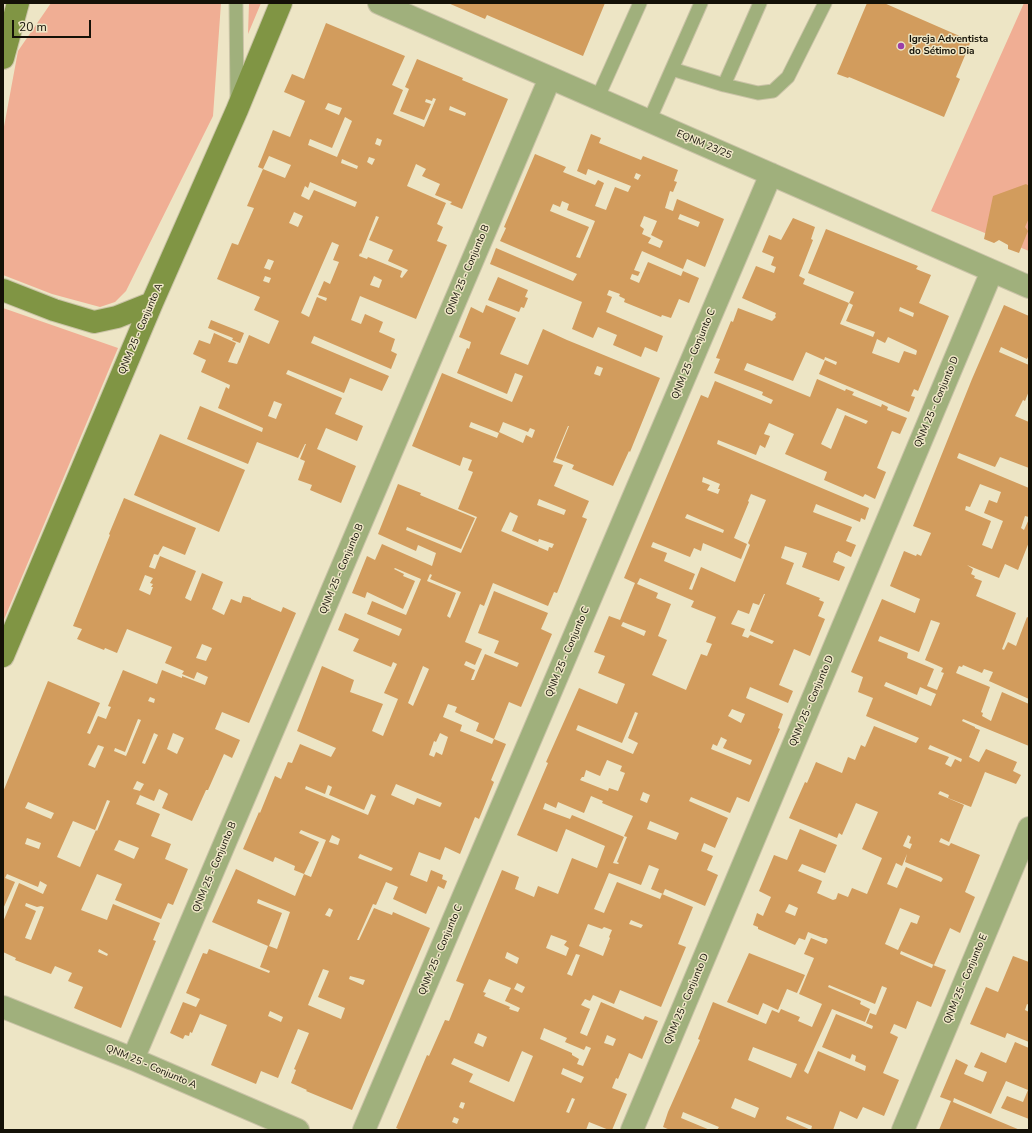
<!DOCTYPE html>
<html>
<head>
<meta charset="utf-8">
<style>
  body { margin:0 }
  #map { position:relative; width:1032px; height:1133px; overflow:hidden; background:#ede5c5; font-family:"Nunito Sans",sans-serif }
  canvas { display:block }
  .frame { position:absolute; inset:0; border:4px solid #141107; pointer-events:none }
  .scale { position:absolute; left:12px; top:20px; width:79px; height:18px; box-sizing:border-box; border:2px solid #141107; border-top:0; padding-left:5px; font-size:12px; line-height:14px; white-space:nowrap; color:#141107; -webkit-text-stroke:3px #ede5c5; paint-order:stroke }
</style>
</head>
<body>
<div id="map">
<canvas width="1032" height="1133"></canvas>
<div class="frame"></div>
<div class="scale">20 m</div>
</div>
<script>
const c = document.querySelector('canvas').getContext('2d');
c.lineJoin = 'round';
function fillPath(path, color) { c.fillStyle = color; c.fill(path, 'evenodd'); }
const shape = rows => new Path2D(rows.map(r => 'M' + r).join(''));
function stroke(path, color, width, dash) { c.strokeStyle = color; c.lineWidth = width; c.lineCap = dash ? 'butt' : 'round'; c.setLineDash(dash || []); c.stroke(path); }
function label(font, color, halo, rows, align = 'center') {
  c.font = font + ' "Nunito Sans",sans-serif'; c.lineWidth = 3; c.setLineDash([]); c.textBaseline = 'middle'; c.strokeStyle = halo; c.fillStyle = color; for (const [text, x, y, turn = 0] of rows) {
    c.save(); c.translate(x, y); c.rotate((+turn || 0) * Math.PI / 180); c.textAlign = isNaN(turn) ? turn : align; if (halo) c.strokeText(text, 0, 0); c.fillText(text, 0, 0); c.restore();
  }
}
const green = shape([
  [51,3,221,3,213,116,126,291,115,302,100,307,52,294,3,275,3,132,18,51],
  [249,3,261,3,248,34],
  [1024,3,1029,3,1029,251,931,211],
  [3,308,118,348,3,622]
]);
const building = shape([
  [448,3,605,3,583,56,487,15,485,19],
  [867,3,884,3,971,41,956,77,960,79,944,117,849,77,848,78,837,74],
  [326,23,405,56,392,85,403,90,393,114,424,127,436,99,433,98,432,101,426,99,425,102,431,104,424,120,400,111,409,89,405,87,417,59,463,78,462,80,508,99,462,209,450,204,452,202,435,195,440,184,422,176,426,169,416,164,407,186,446,203,437,224,443,227,437,241,447,245,416,319,360,296,351,320,361,324,365,314,383,322,379,332,395,339,391,351,397,354,391,369,314,336,311,343,389,376,382,391,350,378,344,393,288,370,286,374,342,398,335,414,363,426,357,441,326,428,317,449,356,466,341,503,310,490,312,485,298,480,305,461,300,459,306,444,305,444,298,458,257,442,248,464,187,439,200,406,262,432,263,428,218,408,226,387,229,389,230,385,201,372,206,360,193,354,199,340,210,344,214,333,236,343,228,362,237,364,249,335,269,344,279,321,254,310,260,297,217,279,232,243,238,245,254,208,247,206,263,169,285,178,291,165,269,156,263,169,258,167,273,130,290,137,305,101,284,92,292,74,304,79],
  [328,103,342,108,339,115,325,109],
  [450,106,466,113,465,116,449,110],
  [345,117,352,121,337,157,308,145,310,139,332,148],
  [377,138,382,140,380,146,375,144],
  [369,157,375,159,372,165,367,162],
  [342,159,358,166,357,169,341,163],
  [310,182,357,202,355,207,314,190,309,200,301,196,305,186,308,188],
  [294,212,303,216,298,227,289,223],
  [376,216,379,217,369,240,393,250,388,261,408,270,402,278,400,277,402,271,368,257,367,259,359,256,360,253,361,254],
  [332,242,339,245,333,260,339,262,330,284,324,281,318,295,327,298,326,301,317,297,309,317,301,313],
  [268,259,274,261,270,270,264,268],
  [265,276,271,278,269,283,263,281],
  [374,276,382,280,379,288,370,285],
  [274,401,282,404,276,419,268,416],
  [591,134,601,138,599,143,641,160,643,156,678,170,674,181,677,182,673,192,670,191,665,208,673,211,677,199,724,219,705,267,687,259,683,269,642,251,634,270,640,272,638,276,632,274,630,279,639,283,648,262,681,276,683,271,699,278,689,303,679,299,671,318,662,315,661,317,624,302,625,299,619,296,620,294,609,290,607,295,612,297,606,312,663,336,657,352,645,347,641,357,613,345,617,335,598,327,593,338,572,329,582,302,490,264,496,248,573,281,577,274,500,241,506,228,504,227,535,154,566,167,563,172,595,185,598,180,604,183,595,206,606,210,615,187,628,192,631,186,588,169,586,175,577,171],
  [636,173,641,175,638,180,634,178],
  [562,201,569,204,567,210,595,221,580,258,576,257,589,227,550,211,553,204,560,207],
  [680,214,700,222,698,227,678,219],
  [644,216,657,221,651,235,663,241,660,248,648,243,651,238,642,234,644,229,640,226],
  [1026,184,1029,186,1029,218,1025,227,1028,231,1019,253,1008,249,1008,245,999,240,994,243,984,239,993,196],
  [793,218,815,227,811,239,813,240,799,276,805,279,803,284,849,303,840,324,873,337,875,332,846,321,853,305,849,303,854,292,808,273,826,229,918,266,916,269,931,275,919,303,949,316,918,391,914,389,911,396,915,397,909,412,819,374,825,360,836,365,837,362,825,357,824,360,806,352,793,381,747,363,744,370,810,397,817,379,845,391,846,389,854,392,852,395,881,407,882,404,888,407,887,410,907,418,900,434,892,431,877,468,886,472,875,499,865,494,863,497,824,480,827,472,785,454,794,434,769,423,764,434,770,436,765,448,760,445,756,455,718,440,717,444,869,508,865,520,861,518,860,522,816,504,813,512,852,527,846,541,856,545,851,557,838,551,837,553,836,553,833,562,845,567,839,581,802,567,807,553,785,546,781,558,794,563,786,584,820,598,819,600,824,602,818,616,825,619,810,656,794,649,779,685,793,691,788,703,750,687,746,698,783,714,778,728,780,729,749,802,737,797,730,813,691,797,689,801,728,818,715,848,704,843,701,851,713,856,707,870,718,875,705,906,665,889,663,894,651,889,659,869,649,865,641,885,609,873,594,909,604,913,617,882,660,899,662,894,693,907,678,944,686,947,661,1007,620,990,614,1004,593,995,590,1001,585,999,581,1005,590,1009,580,1033,587,1036,601,1002,643,1020,645,1016,658,1021,642,1059,629,1053,618,1079,616,1078,612,1088,627,1094,612,1130,609,1130,589,1122,586,1130,401,1130,396,1128,427,1055,429,1056,445,1020,449,1021,464,984,456,981,502,870,519,877,515,889,534,897,538,886,558,894,572,858,597,868,605,846,566,829,557,852,517,835,548,763,546,762,579,688,617,704,625,684,598,673,605,656,594,652,609,616,620,620,635,583,624,578,701,395,708,398,715,381,771,404,773,400,762,395,763,392,714,373,720,359,716,358,731,321,733,322,738,308,772,321,776,317,775,316,776,313,742,298,756,266,774,273,776,267,771,265,774,257,762,252,769,235,781,240],
  [900,307,914,313,913,317,899,311],
  [888,337,916,350,917,351,916,355,904,351,899,363,872,353,877,339,885,343],
  [837,408,868,421,866,424,845,415,831,449,821,444],
  [703,477,720,484,718,489,720,489,718,494,707,490,710,485,702,482],
  [751,494,766,500,748,543,750,545,735,582,701,567,692,590,689,589,695,574,664,561,667,553,651,547,653,542,690,557,694,548,701,551,703,543,741,559,747,544,734,538,749,502,748,501],
  [687,514,724,530,723,533,685,518],
  [640,578,694,601,691,607,716,617,706,642,712,644,707,656,701,654,686,690,652,675,667,640,658,636,671,604,656,598,658,593,637,584],
  [764,594,765,594,750,631,774,641,772,644,750,635,748,638,742,636,745,629,731,624,738,610,749,614,753,603,759,605],
  [623,622,646,631,644,636,621,626],
  [732,709,745,714,741,723,728,716],
  [635,712,638,713,628,738,638,743,633,754,576,730,578,725,622,743],
  [721,737,727,740,723,748,752,760,750,765,711,749,713,744,717,746],
  [607,760,622,766,620,771,625,773,618,791,609,788,608,791,580,780,582,777,584,777,586,770,600,776],
  [643,792,650,795,647,803,640,800],
  [591,796,603,801,602,803,633,816,624,836,627,837,617,862,619,863,618,864,613,863,624,837,572,815,570,819,543,809,545,803,556,808,558,802,584,813],
  [650,821,679,833,676,840,647,829],
  [631,920,643,925,641,928,629,924],
  [588,924,602,929,604,927,612,930,609,937,610,938,603,956,579,946],
  [551,935,567,941,564,945,569,948,566,956,546,948],
  [507,952,519,958,517,964,505,958],
  [576,954,580,955,572,976,567,974],
  [489,979,511,988,505,1001,520,1008,518,1012,509,1009,510,1007,484,996,486,993,483,992],
  [517,983,525,987,522,993,514,989],
  [544,1028,567,1038,565,1042,584,1050,586,1046,591,1048,583,1066,577,1064,579,1059,572,1055,572,1053,540,1039],
  [478,1033,487,1037,483,1047,474,1043],
  [607,1035,616,1039,613,1046,604,1043],
  [522,1051,533,1056,514,1102,469,1082,473,1074,451,1064,454,1058,509,1082],
  [563,1068,584,1077,581,1083,561,1074],
  [572,1098,575,1099,569,1113,566,1112],
  [461,1102,465,1103,463,1109,459,1107],
  [454,1117,459,1119,457,1124,452,1122],
  [498,277,528,290,525,297,528,298,524,308,521,307,519,312,488,300],
  [486,305,516,318,500,354,528,365,543,329,567,340,660,378,630,452,629,451,613,486,572,469,574,465,556,458,569,426,568,426,553,462,563,465,554,486,589,501,582,517,587,519,557,593,554,592,548,606,493,583,484,606,480,604,465,642,482,649,475,665,466,661,464,665,475,670,471,680,474,680,485,654,517,667,519,663,494,653,499,641,478,633,494,591,548,613,541,629,552,634,521,707,509,702,494,739,476,731,479,723,455,712,457,707,448,704,443,717,462,725,460,731,492,744,494,739,506,744,491,780,494,782,479,819,475,817,460,854,445,847,440,860,419,852,410,875,427,882,431,870,443,875,442,879,447,881,444,889,438,886,426,914,393,899,398,887,386,882,376,905,373,904,357,940,359,940,374,908,392,915,393,912,430,928,352,1110,306,1091,307,1090,291,1083,296,1070,294,1069,309,1033,298,1029,278,1078,261,1071,256,1084,211,1065,227,1025,200,1014,192,1033,190,1032,189,1036,185,1035,183,1039,170,1033,183,1002,196,1007,200,999,186,993,203,953,207,954,209,949,269,973,270,971,260,967,268,946,212,922,236,869,295,896,304,874,311,877,326,840,301,830,299,833,319,842,304,874,294,870,295,866,275,857,273,862,243,849,259,812,260,813,275,776,281,779,288,762,292,763,300,744,331,757,336,748,297,731,322,666,354,680,350,692,383,704,372,731,383,736,398,699,384,693,397,664,393,662,391,667,353,651,359,639,338,630,345,613,399,636,402,629,367,614,372,601,406,615,421,579,395,568,394,569,404,574,403,576,415,581,403,609,367,592,365,598,352,593,367,556,375,560,382,544,432,566,436,553,418,545,416,551,378,534,398,484,421,493,420,495,475,518,461,549,407,527,406,530,461,553,477,517,458,509,473,472,468,470,472,460,463,457,460,466,412,446,442,373,512,402,523,376,515,373,507,394,457,373,467,348,469,349,471,342,459,337,471,307,483,313],
  [597,366,603,368,600,376,594,374],
  [471,422,499,433,497,438,469,427],
  [503,422,528,432,530,428,535,430,532,438,526,435,523,443,499,432],
  [539,499,566,510,564,515,537,505],
  [510,512,518,516,512,531,538,542,539,539,554,544,552,548,549,547,548,551,501,531],
  [430,574,432,575,430,579,461,592,450,618,447,616,456,593,427,581],
  [423,666,429,669,413,706,408,703],
  [440,733,448,737,442,755,436,752,434,757,429,755,434,741,436,742],
  [396,784,442,803,440,807,417,798,414,805,391,795],
  [328,785,332,787,329,795,364,810,371,794,376,796,368,815,305,789,306,786,325,794],
  [332,835,340,839,338,845,329,842],
  [360,854,393,868,391,871,358,858],
  [258,899,290,912,277,949,269,946,282,913,257,903],
  [329,908,333,910,330,917,325,915],
  [323,969,329,971,318,997,345,1008,341,1019,308,1005],
  [350,976,365,980,363,985,349,979],
  [270,1011,283,1017,281,1022,268,1016],
  [1004,305,1029,316,1029,355,1027,359,1001,347,999,352,1029,365,1029,391,1025,401,1023,400,1015,416,1029,422,1029,468,1000,457,995,467,959,453,957,458,1029,488,1029,517,1025,516,1021,528,1024,530,1029,519,1029,542,1018,570,1005,564,999,578,967,565,973,569,971,574,975,576,974,578,982,581,976,596,1016,613,1002,649,1004,650,1008,642,1016,646,1027,617,1029,618,1029,699,989,681,993,672,984,669,982,673,963,665,962,667,959,666,956,673,990,687,981,712,983,713,982,716,991,721,1002,692,1029,704,1029,746,963,719,962,721,975,727,975,728,980,730,969,757,979,762,986,749,1017,762,1013,771,1021,775,1016,784,985,772,971,807,948,798,949,795,940,791,938,794,964,805,949,842,941,838,939,842,949,846,951,843,980,855,965,892,975,897,960,933,950,928,934,965,901,951,900,954,932,968,933,965,946,970,931,1007,917,1001,906,1029,894,1024,890,1033,898,1037,883,1073,899,1080,884,1116,863,1107,857,1119,840,1111,833,1130,717,1130,719,1127,683,1112,681,1118,710,1130,670,1130,663,1127,668,1112,700,1040,698,1039,713,1002,766,1024,772,1010,779,1013,781,1009,800,1017,798,1021,812,1027,822,1004,799,994,814,958,804,954,811,938,826,944,828,940,826,938,823,938,808,932,805,940,799,938,795,945,758,929,758,927,753,925,757,913,763,916,771,897,759,891,774,855,787,860,800,829,837,845,825,873,802,864,798,871,822,881,817,893,833,900,836,899,838,893,848,897,852,888,867,894,882,858,862,849,878,812,856,803,842,835,839,833,837,838,789,818,805,782,807,783,816,762,842,773,848,757,855,760,861,745,865,747,874,726,916,743,919,738,866,716,873,698,858,692,863,677,851,672,882,599,915,613,920,599,890,586,904,551,916,556,917,554,921,556,931,533,913,526,972,379],
  [980,484,1001,492,997,503,989,500,984,513,1003,521,992,549,982,545,991,521,965,510,966,506,970,507],
  [931,620,940,623,925,660,943,668,941,672,944,673,937,690,927,686,934,669,907,658,908,653,878,641,880,636,919,652],
  [886,682,917,695,920,687,936,694,931,706,884,686],
  [930,745,962,759,961,762,955,759,951,767,945,764,949,757,928,749],
  [908,835,911,837,909,843,912,844,910,849,903,846],
  [907,854,905,862,941,877,943,879,941,882,906,867,897,888,887,884,896,863,902,866],
  [789,904,798,908,795,916,785,912],
  [900,908,920,916,917,924,911,922,898,950,885,944],
  [829,985,875,1004,882,986,887,988,876,1015,870,1013,866,1023,873,1026,872,1029,836,1014,822,1047,850,1059,852,1054,856,1056,855,1061,866,1066,865,1071,818,1051,808,1074,804,1071,832,1009,865,1022,870,1009,860,1004,861,1001,828,987],
  [753,1047,797,1064,791,1078,748,1060],
  [735,1098,759,1108,755,1118,731,1108],
  [787,1116,812,1126,811,1130,786,1119],
  [211,320,244,333,240,343,232,340,233,338,208,328],
  [160,434,245,470,219,532,134,495],
  [124,498,196,528,185,555,163,546,158,555,154,554,149,567,155,569,160,556,196,571,185,598,191,601,202,573,223,582,212,609,224,615,231,599,241,603,243,596,251,598,251,599,281,612,283,607,296,613,249,723,222,712,215,729,240,740,232,758,224,754,208,790,206,790,192,821,162,808,168,794,167,793,159,789,154,801,140,795,136,804,160,814,151,836,171,844,165,859,188,869,173,905,168,903,161,919,115,900,122,884,97,874,81,910,107,920,113,904,160,923,153,940,156,941,121,1028,74,1008,83,987,68,981,72,973,55,966,51,974,15,960,16,958,3,952,3,922,19,883,43,894,47,885,40,881,38,887,7,874,5,878,15,882,3,909,3,792,48,681,100,703,87,733,90,734,98,716,106,719,111,707,108,706,123,670,157,684,162,670,182,678,182,676,205,685,208,677,197,672,194,679,182,674,184,671,165,663,172,647,127,629,117,653,105,648,104,650,77,639,82,629,73,626,110,535,109,534],
  [145,575,153,578,150,583,153,584,151,587,153,587,150,595,139,590],
  [202,644,212,648,206,661,196,658],
  [150,697,155,699,154,703,148,701],
  [138,719,141,720,126,756,114,751,115,748,125,752],
  [154,733,158,735,145,764,142,763],
  [173,733,184,738,177,754,167,749],
  [98,745,104,747,95,768,88,765],
  [137,781,144,784,140,791,133,789],
  [107,800,110,801,97,831,96,830,80,867,57,857,73,821,95,830],
  [28,802,54,813,51,819,25,808],
  [27,838,41,843,39,849,25,844],
  [119,840,139,848,134,859,114,850],
  [26,903,37,907,41,906,44,907,31,940,25,938,36,911,25,906],
  [99,949,108,954,107,956,98,952],
  [749,953,805,975,797,993,787,989,778,1010,763,1003,758,1015,727,1002],
  [1013,956,1029,962,1029,1005,1027,1004,1025,1010,1029,1012,1029,1042,1007,1033,1005,1038,970,1024,986,987,998,992],
  [1015,1042,1029,1048,1029,1119,1001,1108,1007,1096,1023,1102,1028,1090,1006,1081,991,1114,954,1098,953,1102,1020,1130,939,1130,951,1101,940,1097,956,1059,968,1065,964,1074,983,1082,987,1072,974,1067,981,1052,1006,1063]
]);
const lane = shape([
  [236,3,237,99],
  [672,69,724,85,758,93,773,91,788,77,825,3],
  [724,85,760,3],
  [597,99,640,3],
  [649,121,701,3]
]);
const street = shape([
  [379,3,1029,287],
  [3,1007,133,1059,298,1130],
  [133,1059,550,78],
  [364,1130,771,174],
  [632,1130,992,271],
  [903,1130,1029,828]
]);
const secondary = shape([
  [3,58,18,3],
  [3,290,54,310,94,322,117,317,152,303],
  [3,656,152,303,237,110,281,3]
]);
const markers = [
  [901,46,4,"#9b3ea8"]
];
const poiNames = [
  ["Igreja Adventista",909,40],
  ["do Sétimo Dia",909,52]
];
const streetNames = [
  ["EQNM 23/25",704,145,23],
  ["QNM 25 - Conjunto B",468,270,-67],
  ["QNM 25 - Conjunto A",141,329,-67],
  ["QNM 25 - Conjunto C",694,354,-67],
  ["QNM 25 - Conjunto D",937,402,-67],
  ["QNM 25 - Conjunto B",342,569,-67],
  ["QNM 25 - Conjunto C",568,652,-67],
  ["QNM 25 - Conjunto D",812,701,-67],
  ["QNM 25 - Conjunto B",215,867,-67],
  ["QNM 25 - Conjunto C",441,950,-67],
  ["QNM 25 - Conjunto E",966,979,-67],
  ["QNM 25 - Conjunto D",687,999,-67],
  ["QNM 25 - Conjunto A",151,1067,23]
];
fillPath(green, '#f0ae94');
fillPath(building, '#d29c5d');
stroke(lane, '#cac3a7', 15);
stroke(street, '#cac3a7', 24);
stroke(secondary, '#cac3a7', 24);
stroke(lane, '#a0b07c', 13);
stroke(street, '#a0b07c', 22);
stroke(secondary, '#809544', 22);
for (const [x, y, r, color] of markers) { const dot = new Path2D(); dot.arc(x, y, r, 0, 2 * Math.PI); c.fillStyle = color; c.fill(dot); stroke(dot, '#ede5c5', 1.5); }
label('bold 10px', '#141107', '#ede5c5', poiNames, 'left');
label('10px', '#141107', '#ede5c5', streetNames);
</script>
</body>
</html>
